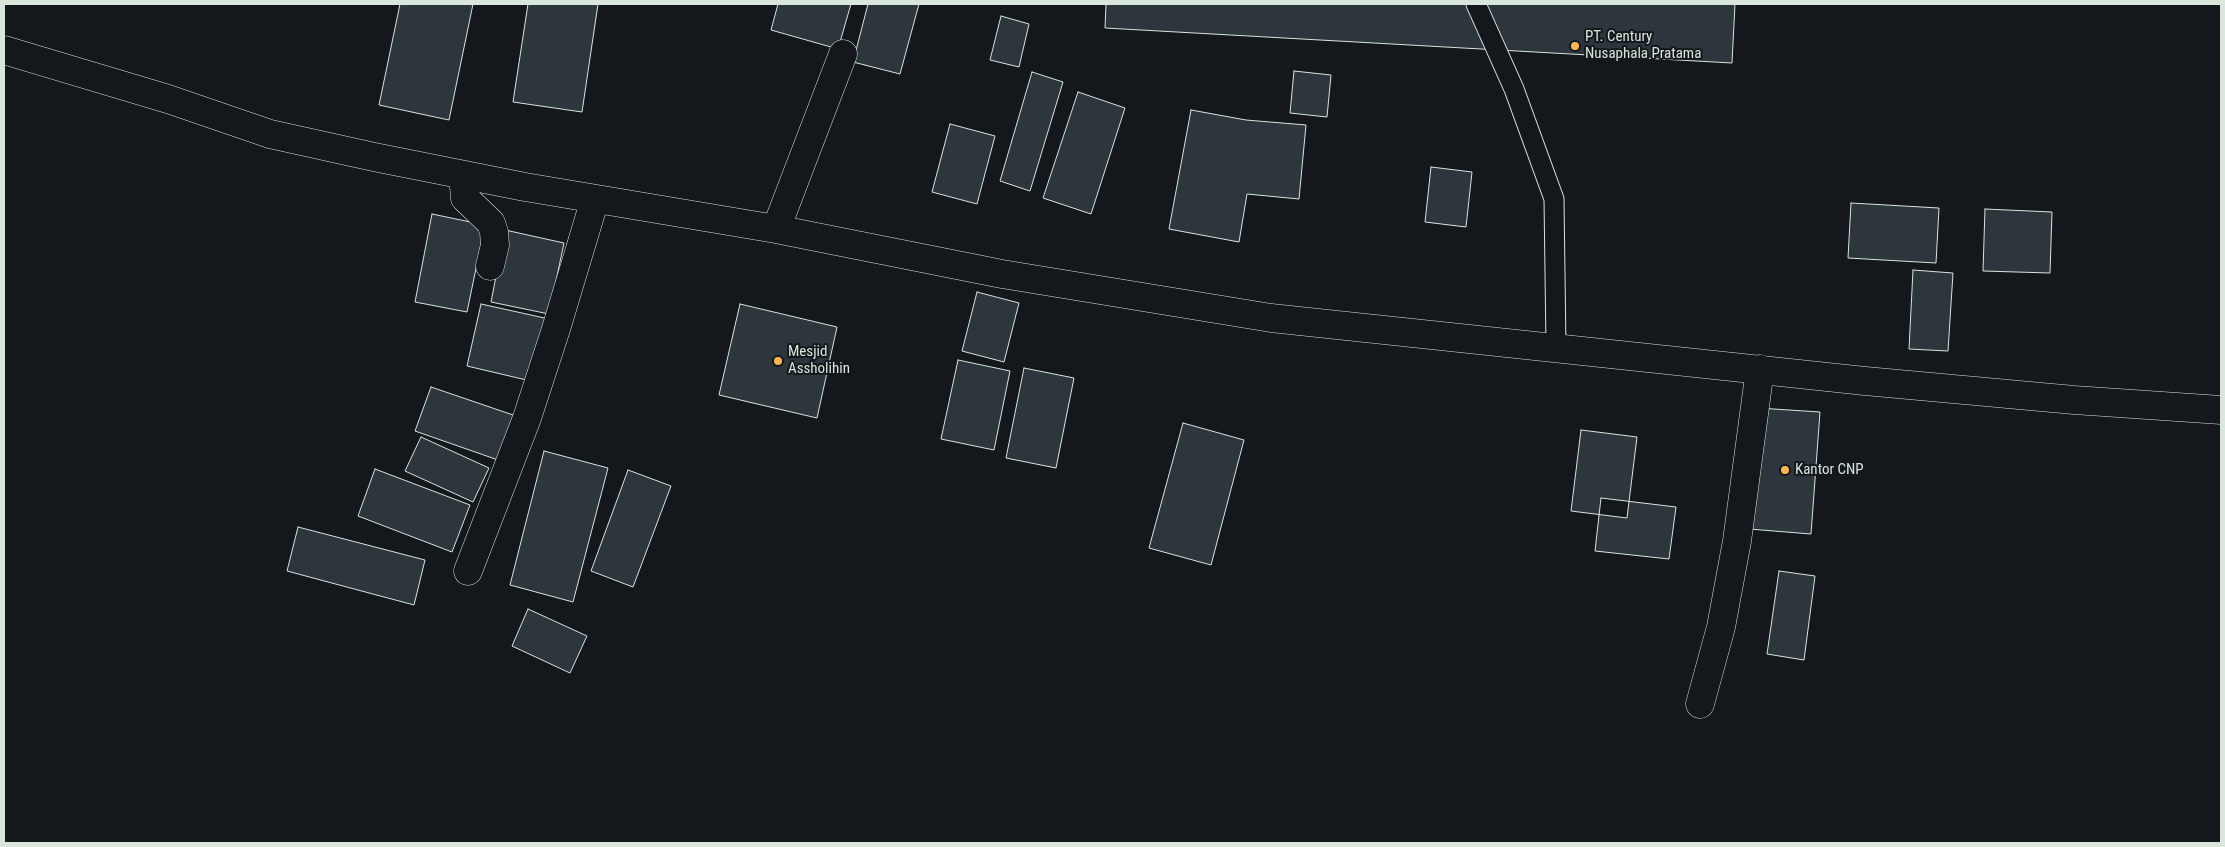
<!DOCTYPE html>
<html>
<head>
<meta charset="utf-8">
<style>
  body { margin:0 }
  #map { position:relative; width:2225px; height:847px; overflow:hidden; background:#14181c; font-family:"Roboto Condensed",sans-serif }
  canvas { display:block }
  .frame { position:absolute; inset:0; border:5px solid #d8e6dc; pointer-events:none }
</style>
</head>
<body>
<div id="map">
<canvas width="2225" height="847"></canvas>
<div class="frame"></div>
</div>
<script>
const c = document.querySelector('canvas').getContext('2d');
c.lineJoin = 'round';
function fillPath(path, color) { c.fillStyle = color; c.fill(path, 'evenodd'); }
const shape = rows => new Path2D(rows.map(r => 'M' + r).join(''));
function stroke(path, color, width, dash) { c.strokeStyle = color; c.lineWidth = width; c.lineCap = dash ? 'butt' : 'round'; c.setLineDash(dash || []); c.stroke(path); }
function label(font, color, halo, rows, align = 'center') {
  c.font = font + ' "Roboto Condensed",sans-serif'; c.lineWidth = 4; c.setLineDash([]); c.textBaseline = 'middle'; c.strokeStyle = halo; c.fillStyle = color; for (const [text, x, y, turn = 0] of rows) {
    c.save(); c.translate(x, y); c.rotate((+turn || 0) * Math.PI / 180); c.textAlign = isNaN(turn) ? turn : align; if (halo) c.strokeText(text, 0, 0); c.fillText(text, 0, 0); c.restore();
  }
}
const building = shape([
  [400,4,473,4,449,120,379,105,400,4],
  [528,4,598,4,582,112,513,102,528,4],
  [778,4,851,4,838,49,771,30,778,4],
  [868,4,919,4,900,74,853,62,868,4],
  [1106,4,1735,4,1732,63,1105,28,1106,4],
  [1001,16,1029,24,1019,67,990,60,1001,16],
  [1294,71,1331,75,1327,117,1290,113,1294,71],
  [1032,72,1063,82,1030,191,1000,181,1032,72],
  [1078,92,1125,108,1091,214,1043,198,1078,92],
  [1191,110,1246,120,1306,125,1299,199,1247,194,1239,242,1169,229,1191,110],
  [950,124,995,136,977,204,932,192,950,124],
  [1431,167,1472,172,1466,227,1425,222,1431,167],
  [1851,203,1939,208,1936,263,1848,258,1851,203],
  [1985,209,2052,212,2050,273,1983,271,1985,209],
  [432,214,485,225,467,312,415,302,432,214],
  [505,230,564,243,549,314,491,302,505,230],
  [1913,270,1953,273,1948,351,1909,349,1913,270],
  [977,292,1019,303,1004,362,962,351,977,292],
  [481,304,549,319,535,382,467,366,481,304],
  [740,304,837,327,817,418,719,395,740,304],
  [958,360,1010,371,994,450,941,439,958,360],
  [1024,368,1074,378,1056,468,1006,458,1024,368],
  [431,387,516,416,501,461,415,431,431,387],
  [1758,408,1820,412,1811,534,1749,529,1758,408],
  [1183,423,1244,440,1211,565,1149,548,1183,423],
  [1581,430,1637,437,1627,518,1571,511,1581,430],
  [421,437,489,468,473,502,405,471,421,437],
  [544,451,608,468,573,602,510,585,544,451],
  [375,469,470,505,452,552,358,516,375,469],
  [628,470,671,486,633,587,591,571,628,470],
  [1601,498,1676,507,1669,559,1595,551,1601,498],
  [298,527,425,560,414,605,287,571,298,527],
  [1779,571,1815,576,1804,660,1767,654,1779,571],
  [528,609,587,636,570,673,512,646,528,609]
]);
const lane = shape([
  [1476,4,1514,89,1554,199,1556,347]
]);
const street = shape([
  [4,50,168,99,270,134,374,157,525,187,776,229,1002,274,1271,318,1865,381,2074,400,2221,410],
  [463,175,465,198,491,223,494,232,495,245,490,266],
  [776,229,843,54],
  [468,571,527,418,556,329,595,199],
  [1700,704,1721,627,1737,541,1760,369]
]);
const markers = [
  [1575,46,5,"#ffb74d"],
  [778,361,5,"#ffb74d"],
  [1785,470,5,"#ffb74d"]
];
const poiNames = [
  ["PT. Century",1585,37],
  ["Nusaphala Pratama",1585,54],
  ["Mesjid",788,352],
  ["Assholihin",788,369],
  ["Kantor CNP",1795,470]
];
fillPath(building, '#2c363c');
stroke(building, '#d8e6dc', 1);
stroke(lane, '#d8e6dc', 21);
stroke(street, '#d8e6dc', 29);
stroke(lane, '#14181c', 19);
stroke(street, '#14181c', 28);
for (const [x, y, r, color] of markers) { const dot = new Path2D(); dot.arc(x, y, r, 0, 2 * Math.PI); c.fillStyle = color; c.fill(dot); stroke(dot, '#14181c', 2); }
label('15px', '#d8e6dc', '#14181c', poiNames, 'left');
</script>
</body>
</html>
